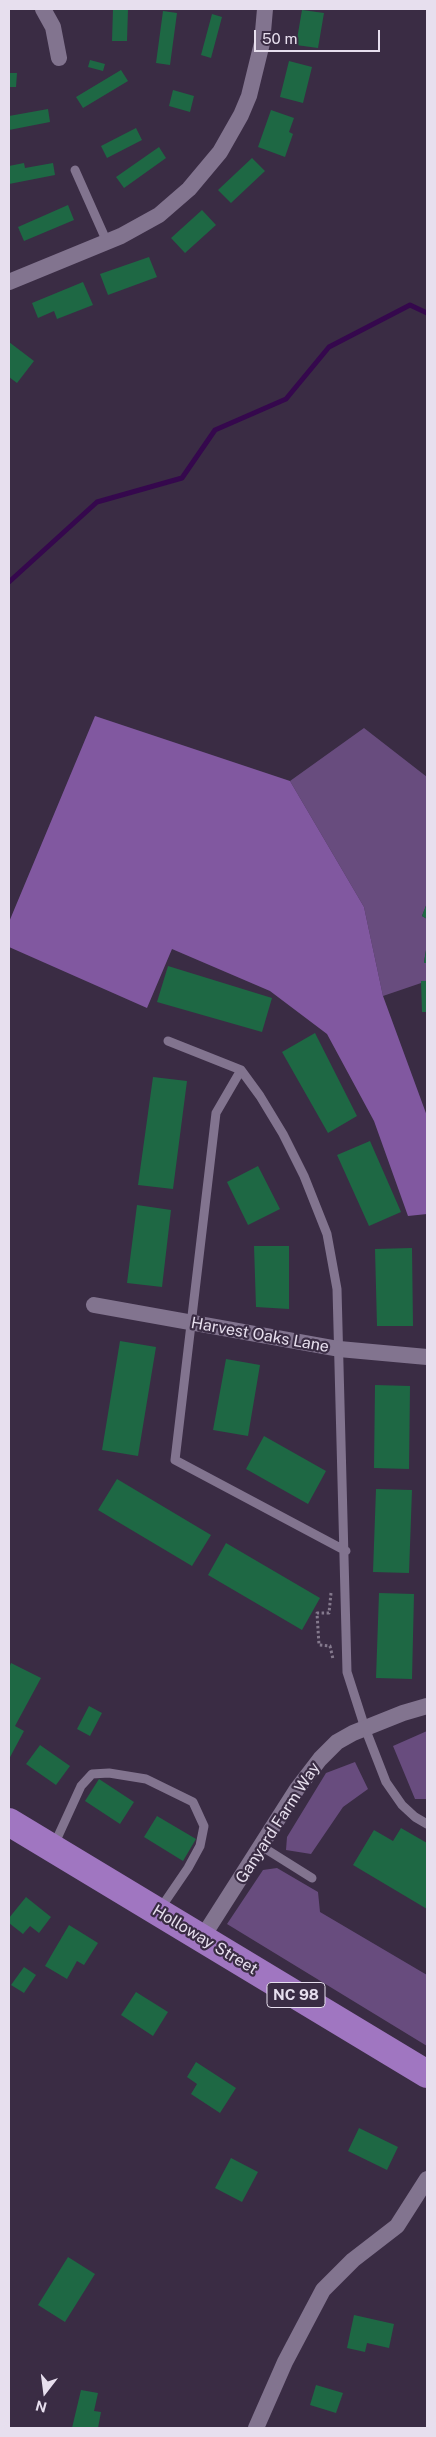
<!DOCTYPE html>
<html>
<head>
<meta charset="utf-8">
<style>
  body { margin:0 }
  #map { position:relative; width:436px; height:2437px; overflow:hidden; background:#3a2c44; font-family:"Public Sans",sans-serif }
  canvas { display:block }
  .frame { position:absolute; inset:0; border:10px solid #e7dfee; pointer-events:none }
  .north { position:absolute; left:20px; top:2367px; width:50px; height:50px; -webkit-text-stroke:4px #3a2c44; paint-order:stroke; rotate:195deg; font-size:14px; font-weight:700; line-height:20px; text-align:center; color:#e7dfee }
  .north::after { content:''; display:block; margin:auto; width:18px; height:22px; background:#e7dfee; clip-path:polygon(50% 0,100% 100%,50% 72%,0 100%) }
  .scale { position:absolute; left:254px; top:30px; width:126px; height:22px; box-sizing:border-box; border:2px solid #e7dfee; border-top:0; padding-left:6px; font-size:15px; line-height:18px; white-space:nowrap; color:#e7dfee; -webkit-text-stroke:4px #3a2c44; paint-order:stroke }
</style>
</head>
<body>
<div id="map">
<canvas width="436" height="2437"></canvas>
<div class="frame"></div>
<div class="north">N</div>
<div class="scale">50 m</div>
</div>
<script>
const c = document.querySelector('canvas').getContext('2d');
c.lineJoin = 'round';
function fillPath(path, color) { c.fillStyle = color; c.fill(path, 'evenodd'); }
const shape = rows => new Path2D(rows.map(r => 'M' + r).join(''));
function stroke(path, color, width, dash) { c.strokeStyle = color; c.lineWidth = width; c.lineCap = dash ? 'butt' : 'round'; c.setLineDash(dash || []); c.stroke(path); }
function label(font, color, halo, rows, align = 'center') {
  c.font = font + ' "Public Sans",sans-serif'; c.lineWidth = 4.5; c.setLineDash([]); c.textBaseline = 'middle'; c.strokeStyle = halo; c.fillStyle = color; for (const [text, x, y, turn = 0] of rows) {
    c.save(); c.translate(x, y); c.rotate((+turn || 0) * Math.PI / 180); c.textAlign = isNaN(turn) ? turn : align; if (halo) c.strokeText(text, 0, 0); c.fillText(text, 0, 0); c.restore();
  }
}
const green = shape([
  [364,728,427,777,427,903,422,916,427,919,427,944,424,962,427,963,427,981,383,996,364,907,290,781],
  [427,1731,427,1799,415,1799,393,1746],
  [355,1762,368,1789,343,1807,311,1854,286,1850,287,1837,326,1773],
  [277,1868,318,1892,320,1912,427,1975,427,2046,227,1924,263,1870]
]);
const forest = shape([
  [95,716,290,781,364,907,383,996,427,1116,427,1214,408,1216,374,1121,327,1034,270,991,172,949,147,1008,9,947,9,922]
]);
const stream = shape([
  [9,582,97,502,182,478,215,430,286,399,329,347,410,305,427,313]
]);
const building = shape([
  [113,9,128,9,127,41,112,41],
  [302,10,324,13,318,48,296,45],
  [163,11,177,13,170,65,156,63],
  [212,14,222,17,211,58,201,55],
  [90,60,105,64,103,71,88,67],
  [289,61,312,67,303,103,280,97],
  [121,70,128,81,83,108,76,97],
  [9,73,17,73,16,87,9,87],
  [173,90,194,96,190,112,169,106],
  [48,109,50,122,9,130,9,116],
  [271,110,294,118,289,132,293,134,285,157,258,147],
  [136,128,142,140,107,158,101,146],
  [159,147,166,158,124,188,116,177],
  [252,158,265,171,231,203,218,190],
  [24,163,25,168,53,163,55,175,9,184,9,166],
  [68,205,74,220,24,241,18,227],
  [202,210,216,225,185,253,171,238],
  [149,257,157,277,108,295,100,274],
  [83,282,93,305,57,319,54,311,38,318,32,303],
  [9,342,34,361,17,383,9,377],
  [427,903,427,919,422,916],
  [426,950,427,950,427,963,424,963],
  [168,966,272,998,262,1032,157,1002],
  [421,981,427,981,427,1012,422,1012],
  [315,1033,357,1116,328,1133,282,1052],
  [153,1077,187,1081,173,1189,138,1185],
  [370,1141,401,1212,369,1226,337,1155],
  [258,1166,280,1209,248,1225,227,1182],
  [137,1205,171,1210,162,1287,127,1283],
  [254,1246,289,1246,289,1309,256,1307],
  [412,1248,413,1326,377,1326,375,1249],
  [120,1341,156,1347,138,1456,102,1450],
  [226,1359,260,1365,248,1436,213,1430],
  [375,1385,410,1386,409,1469,374,1468],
  [264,1436,326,1471,308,1504,246,1469],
  [117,1479,211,1535,192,1566,98,1510],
  [376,1489,412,1490,409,1573,373,1572],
  [226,1543,320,1598,302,1630,208,1575],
  [379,1593,414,1594,412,1679,376,1678],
  [11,1663,41,1678,15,1726,24,1731,9,1759,9,1668],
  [89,1706,102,1713,90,1736,77,1729],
  [40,1745,70,1766,56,1785,26,1764],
  [99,1779,134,1802,120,1824,85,1801],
  [157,1816,196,1839,183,1861,144,1837],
  [401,1828,427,1843,427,1909,353,1865,374,1830,393,1841],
  [26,1897,51,1917,39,1933,30,1926,23,1934,9,1923,9,1918],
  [69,1925,98,1943,84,1965,77,1961,67,1979,45,1966],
  [24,1967,36,1975,24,1993,11,1985],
  [136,1992,168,2012,153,2036,121,2015],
  [196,2062,236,2088,220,2113,191,2094,197,2084,187,2077],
  [359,2128,398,2147,387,2170,348,2151],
  [231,2158,258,2172,242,2202,215,2188],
  [68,2257,95,2274,65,2322,38,2305],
  [354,2315,394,2324,389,2348,367,2343,365,2352,347,2348],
  [316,2385,343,2393,336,2413,310,2405],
  [81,2390,98,2393,94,2411,101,2412,98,2428,72,2428]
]);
const path = shape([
  [331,1593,329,1613,317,1613,319,1645,330,1646,333,1659]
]);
const lane = shape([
  [75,170,107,242],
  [168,1041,241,1070,260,1096,283,1134,304,1176,327,1234,337,1289,347,1672,365,1728,386,1782,402,1805,415,1817,427,1824],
  [241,1070,216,1113,175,1460,346,1551],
  [54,1845,81,1786,92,1774,109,1773,146,1779,193,1802,204,1826,200,1846,188,1868,160,1909],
  [261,1846,312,1878]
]);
const street = shape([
  [43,9,53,27,59,58],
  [9,282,121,236,159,215,189,189,220,152,241,115,249,96,262,43,265,9],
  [94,1305,339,1349,427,1357],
  [202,1938,297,1789,320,1759,337,1742,353,1733,403,1713,427,1706],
  [256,2428,285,2362,323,2290,353,2260,397,2226,427,2179]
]);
const highway = shape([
  [9,1822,427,2074]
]);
const shields = [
  [296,1995,58]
];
const shieldNames = [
  ["NC 98",296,1995]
];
const streetNames = [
  ["Harvest Oaks Lane",260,1335,10],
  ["Ganyard Farm Way",278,1823,-57],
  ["Holloway Street",205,1940,31]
];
fillPath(green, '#684c7e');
fillPath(forest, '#8158a0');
stroke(stream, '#35084d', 5);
fillPath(building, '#1e6844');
stroke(path, '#84798d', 3, [2.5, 2.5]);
stroke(lane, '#82748f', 9);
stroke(street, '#82748f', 16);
stroke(highway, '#a076c1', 28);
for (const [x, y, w] of shields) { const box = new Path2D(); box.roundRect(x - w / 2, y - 12.5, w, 25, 4); c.fillStyle = '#3a2c44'; c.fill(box); stroke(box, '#e7dfee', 1); }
label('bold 15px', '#e7dfee', null, shieldNames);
label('16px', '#e7dfee', '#3a2c44', streetNames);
</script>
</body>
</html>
